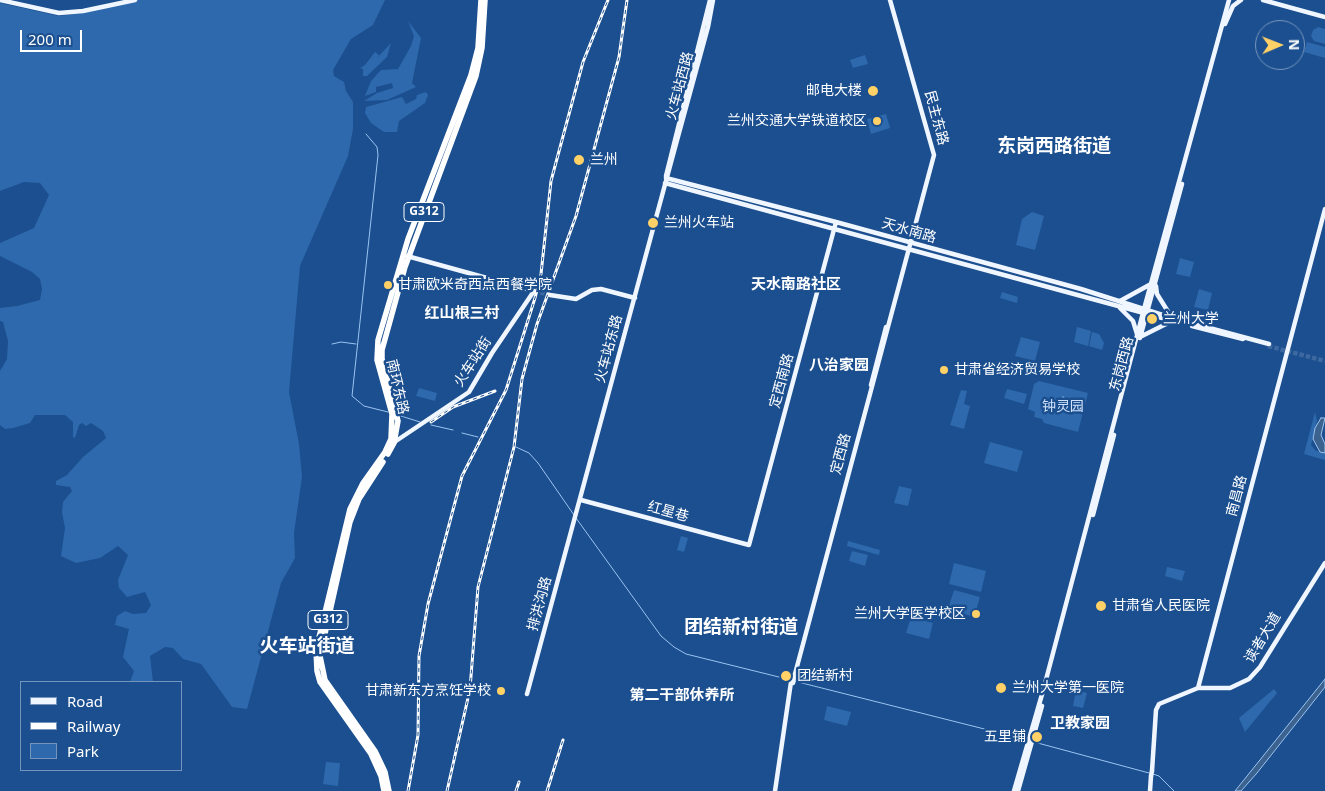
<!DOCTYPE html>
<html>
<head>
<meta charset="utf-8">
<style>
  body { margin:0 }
  #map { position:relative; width:1325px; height:791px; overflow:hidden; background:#1b4f8f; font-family:"Noto Sans",sans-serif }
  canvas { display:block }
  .legend { position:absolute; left:20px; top:681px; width:162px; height:90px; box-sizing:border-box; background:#1b4f8f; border:1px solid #7695bc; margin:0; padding:6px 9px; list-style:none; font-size:15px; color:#fff }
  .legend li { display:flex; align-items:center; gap:10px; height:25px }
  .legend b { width:25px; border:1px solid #7695bc }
  .north { position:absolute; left:1255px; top:20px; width:50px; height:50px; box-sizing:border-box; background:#1b4f8f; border:1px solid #7695bc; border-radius:50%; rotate:89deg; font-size:14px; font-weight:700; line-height:20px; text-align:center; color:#fff }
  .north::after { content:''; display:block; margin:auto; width:18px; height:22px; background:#ffd166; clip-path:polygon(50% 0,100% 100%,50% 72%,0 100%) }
  .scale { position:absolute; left:20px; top:30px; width:62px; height:22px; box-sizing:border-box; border:2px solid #fff; border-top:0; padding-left:6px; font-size:15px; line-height:18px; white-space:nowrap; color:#fff; -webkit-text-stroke:4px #1b4f8f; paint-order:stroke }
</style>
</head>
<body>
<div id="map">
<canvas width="1325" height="791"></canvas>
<ul class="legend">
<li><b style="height:6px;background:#f0f6ff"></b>Road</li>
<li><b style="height:6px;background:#fff"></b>Railway</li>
<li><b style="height:14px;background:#2e69ad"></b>Park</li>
</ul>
<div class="north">N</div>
<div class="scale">200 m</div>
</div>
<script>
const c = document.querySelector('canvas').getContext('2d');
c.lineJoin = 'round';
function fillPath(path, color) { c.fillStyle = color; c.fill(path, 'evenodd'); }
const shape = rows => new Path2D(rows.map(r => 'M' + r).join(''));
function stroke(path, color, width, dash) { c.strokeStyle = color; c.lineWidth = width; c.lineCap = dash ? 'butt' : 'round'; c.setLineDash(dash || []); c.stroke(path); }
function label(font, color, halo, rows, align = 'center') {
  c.font = font + ' "Noto Sans","Noto Sans SC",sans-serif'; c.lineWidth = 5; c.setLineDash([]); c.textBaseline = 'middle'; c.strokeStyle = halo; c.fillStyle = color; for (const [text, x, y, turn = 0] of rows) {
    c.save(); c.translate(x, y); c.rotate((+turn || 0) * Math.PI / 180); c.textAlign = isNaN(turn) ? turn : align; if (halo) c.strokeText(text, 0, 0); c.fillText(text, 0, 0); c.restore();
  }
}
const green = shape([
  [126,0,385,0,373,25,351,39,333,70,334,76,344,82,346,91,353,102,353,129,348,156,300,266,289,392,299,444,302,477,294,533,295,558,281,583,247,709,232,707,201,664,183,659,173,648,165,647,150,656,153,682,130,682,134,671,123,657,129,629,115,625,117,616,125,611,133,614,146,613,151,605,145,592,127,597,119,588,118,580,128,555,118,546,100,558,76,563,61,556,65,528,62,512,63,502,72,491,70,487,56,485,56,481,67,475,83,457,106,438,103,431,91,423,86,426,82,423,79,425,75,438,73,437,73,422,65,415,35,415,30,423,13,428,5,429,0,425,0,371,7,359,8,341,3,322,0,321,0,308,17,306,40,300,42,289,40,279,32,272,0,256,0,243,34,228,49,195,40,183,24,182,0,191,0,3,59,16,83,13],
  [408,21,421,38,412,83,416,87,387,100,364,101,377,93,393,88,392,83,376,87,376,92,365,96,371,81,381,70,398,69,411,46,414,36],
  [1318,27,1325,29,1325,44,1314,41,1311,36,1313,30],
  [1307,42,1325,47,1325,58,1304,52],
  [391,43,387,57,367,76,363,76,363,69,360,68,365,65,375,52,379,55,377,58],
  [865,55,868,64,853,68,850,60],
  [426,92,428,95,425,103,399,121,397,132,384,132,371,123,365,113,366,107,402,97,406,104,416,99,417,95],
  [886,114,890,128,871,134,867,119],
  [1032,212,1044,216,1035,250,1016,245,1022,219],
  [1180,258,1194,262,1190,277,1176,274],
  [1199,289,1212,293,1208,310,1194,307],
  [1002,292,1018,297,1017,303,1000,298],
  [1077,327,1091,331,1088,346,1074,342],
  [1092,332,1099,334,1104,343,1102,350,1089,346],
  [1021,337,1040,342,1035,361,1015,356],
  [1039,381,1088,393,1078,432,1044,423,1042,419,1034,417,1035,412,1028,409,1034,384],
  [419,388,437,393,435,401,416,396],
  [1007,389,1027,394,1024,404,1004,398],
  [961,390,967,391,964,404,970,406,964,429,950,425],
  [1315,412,1317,421,1311,445,1316,451,1325,453,1325,460,1304,454],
  [990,442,1023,451,1017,472,984,463],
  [899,486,912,489,908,506,894,503],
  [681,536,688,538,684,552,677,550],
  [848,541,880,550,879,555,847,546],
  [852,551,868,555,865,566,849,561],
  [954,563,986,571,981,592,949,584],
  [1167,567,1185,571,1182,581,1165,576],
  [954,590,980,597,974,617,948,609],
  [911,617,933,623,929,639,906,633],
  [1274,689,1277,693,1245,732,1239,718],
  [1076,690,1087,693,1083,708,1073,706],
  [827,706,851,712,847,726,824,720],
  [326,762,340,763,338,786,323,784]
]);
const water = shape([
  [1063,397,1067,400,1064,401,1067,401,1066,406,1063,405,1060,408,1050,410,1046,407,1046,401,1061,403,1063,397],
  [1321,418,1325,418,1321,435,1325,444,1325,453,1320,452,1313,439,1315,428,1321,418],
  [1325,679,1325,687,1257,773,1241,791,1235,791,1325,679]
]);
const stream = shape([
  [366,134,377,147,378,155,352,396,364,406,388,412],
  [332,344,341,342,356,344],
  [401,416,420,422],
  [431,425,453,430],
  [462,433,478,437],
  [516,447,529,453,538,463,574,515],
  [576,518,661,636,674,647,686,654,791,680],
  [794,681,1028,740],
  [1034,742,1149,773],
  [1153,774,1159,776,1174,791]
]);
const majorTunnel = shape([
  [534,291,550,295],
  [1268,346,1325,361]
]);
const major = shape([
  [0,0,59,13,83,11,135,0],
  [1263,0,1325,17],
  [1225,24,1233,6,1241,0],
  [666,176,710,0],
  [666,178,836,222,1081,289,1172,318,1269,344],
  [665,183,1166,319],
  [1156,286,1157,294,1172,318],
  [550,295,576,299,592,290,601,289,635,298],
  [1120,301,1151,284],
  [1120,308,1133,321,1137,334],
  [1192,326,1243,339],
  [1142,336,1172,321],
  [1140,338,1182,184],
  [871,385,886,327],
  [393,443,469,392,492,353,534,291,407,256],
  [581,500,749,545,836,222],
  [1093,515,1114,435],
  [795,674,934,155,890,0],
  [1198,688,1325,209],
  [527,694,676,144,708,27,713,0],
  [1152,771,1156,710,1159,704,1198,688,1230,688,1249,679,1260,667,1325,563],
  [775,791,791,682],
  [1014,791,1043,691,1144,309,1229,0],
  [1018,791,1042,706],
  [1150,791,1151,776]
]);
const highway = shape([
  [388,454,394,443,398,421,382,359,382,350,405,267,476,76,482,48,485,0],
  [383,462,359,499,350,522,320,656,325,680,375,751,385,772,389,791],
  [384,791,381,776,371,754,320,682,317,671,316,650,350,509,363,483,385,452,391,439,392,414,377,360,378,340,408,239,471,75,478,48,481,0]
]);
const rail = shape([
  [431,422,453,407,495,391],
  [408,791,418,735,419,656,428,604,462,476,506,390,535,298,541,274,551,181,583,62,608,0],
  [447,791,470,689,478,587,514,447,522,379,537,324,576,216,619,57,627,0],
  [516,791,519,782],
  [547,791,563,740]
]);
const majorBridge = shape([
  [793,683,795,674],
  [1151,776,1152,771]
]);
const markers = [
  [873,91,6,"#ffd166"],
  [877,121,5,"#ffd166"],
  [579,160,6,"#ffd166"],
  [653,223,6,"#ffd166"],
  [388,285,5,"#ffd166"],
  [1152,319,6,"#ffd166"],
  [944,370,5,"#ffd166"],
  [1101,606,6,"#ffd166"],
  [976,614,5,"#ffd166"],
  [786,676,6,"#ffd166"],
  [1001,688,6,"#ffd166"],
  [501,691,5,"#ffd166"],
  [1037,737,6,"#ffd166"]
];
const shields = [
  [424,212,40],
  [328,620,40]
];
const shieldNames = [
  ["G312",424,212],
  ["G312",328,620]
];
const streetNames = [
  ["火车站西路",680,86,-75],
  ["民主东路",936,118,75],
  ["天水南路",909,231,16],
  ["火车站东路",609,349,-75],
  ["火车站街",473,362,-57],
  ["东岗西路",1122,364,-75],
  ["定西南路",782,381,-75],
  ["南环东路",397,387,77],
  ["定西路",841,454,-75],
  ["南昌路",1237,496,-75],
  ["红星巷",668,512,15],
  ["排洪沟路",540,604,-75],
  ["读者大道",1263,638,-59]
];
const poiNames = [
  ["邮电大楼",862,91,"right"],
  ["兰州交通大学铁道校区",867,121,"right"],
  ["兰州",590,160],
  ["兰州火车站",664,223],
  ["甘肃欧米奇西点西餐学院",398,285],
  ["兰州大学",1163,319],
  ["甘肃省经济贸易学校",954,370],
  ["甘肃省人民医院",1112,606],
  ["兰州大学医学校区",966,614,"right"],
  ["团结新村",797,676],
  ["兰州大学第一医院",1012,688],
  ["甘肃新东方烹饪学校",491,691,"right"],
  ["五里铺",1026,737,"right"]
];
const parkNames = [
  ["钟灵园",1063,407]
];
const neighbourhoodNames = [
  ["天水南路社区",796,285],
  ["红山根三村",462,314],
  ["八治家园",839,366],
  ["第二干部休养所",682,696],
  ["卫教家园",1080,724]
];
const districtNames = [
  ["东岗西路街道",1054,147],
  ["团结新村街道",741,628],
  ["火车站街道",307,647]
];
fillPath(green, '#2e69ad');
fillPath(water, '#3c6290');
stroke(water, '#9cc4f0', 1);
stroke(stream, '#9cc4f0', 1);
stroke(majorTunnel, '#3d69a0', 4.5, [4.5, 2]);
stroke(major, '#f0f6ff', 4.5);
stroke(highway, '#fff', 5.5);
stroke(rail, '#fff', 3);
stroke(rail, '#1b4f8f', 1, [4]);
stroke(majorBridge, '#f0f6ff', 4.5);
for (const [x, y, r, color] of markers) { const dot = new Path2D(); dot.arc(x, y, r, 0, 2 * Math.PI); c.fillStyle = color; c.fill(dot); stroke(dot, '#1b4f8f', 2); }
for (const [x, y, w] of shields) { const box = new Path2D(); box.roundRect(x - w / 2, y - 9.5, w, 19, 4); c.fillStyle = '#1b4f8f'; c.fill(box); stroke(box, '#fff', 1); }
label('bold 12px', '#fff', null, shieldNames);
label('14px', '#fff', '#1b4f8f', streetNames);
label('14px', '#fff', '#1b4f8f', poiNames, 'left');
label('14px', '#cfe3fa', '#1b4f8f', parkNames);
label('bold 15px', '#fff', '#1b4f8f', neighbourhoodNames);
label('bold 19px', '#fff', '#1b4f8f', districtNames);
</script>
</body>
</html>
